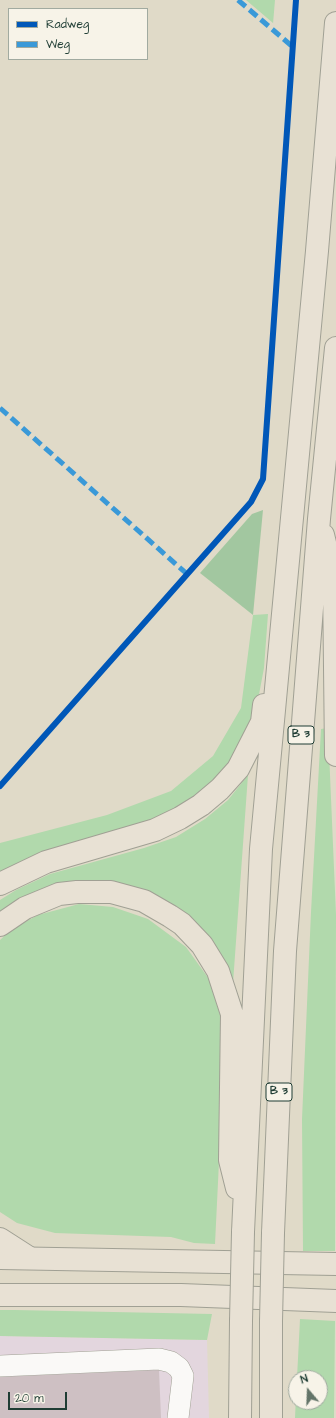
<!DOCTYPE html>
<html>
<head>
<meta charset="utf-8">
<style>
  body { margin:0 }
  #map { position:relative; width:336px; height:1418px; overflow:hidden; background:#e0dac8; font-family:"Architects Daughter",sans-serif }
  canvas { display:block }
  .legend { position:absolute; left:8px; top:8px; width:140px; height:52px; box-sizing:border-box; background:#f7f3e8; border:1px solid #a1aaa0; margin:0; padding:5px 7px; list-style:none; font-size:12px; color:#1f3d34 }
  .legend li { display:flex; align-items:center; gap:8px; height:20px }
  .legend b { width:20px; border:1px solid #a1aaa0 }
  .north { position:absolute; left:288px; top:1370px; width:40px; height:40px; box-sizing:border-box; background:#f7f3e8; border:1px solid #a1aaa0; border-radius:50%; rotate:341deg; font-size:11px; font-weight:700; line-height:16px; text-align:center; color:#1f3d34 }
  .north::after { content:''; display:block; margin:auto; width:14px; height:18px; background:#637468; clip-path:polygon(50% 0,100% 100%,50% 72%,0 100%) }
  .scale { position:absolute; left:8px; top:1392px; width:59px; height:18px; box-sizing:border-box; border:2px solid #1f3d34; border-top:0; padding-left:5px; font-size:12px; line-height:14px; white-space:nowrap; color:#1f3d34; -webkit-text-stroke:3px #f7f3e8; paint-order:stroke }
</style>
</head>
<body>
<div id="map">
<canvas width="336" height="1418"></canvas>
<ul class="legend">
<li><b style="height:5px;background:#0057b8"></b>Radweg</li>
<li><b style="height:5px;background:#3a99d8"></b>Weg</li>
</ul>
<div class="north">N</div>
<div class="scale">20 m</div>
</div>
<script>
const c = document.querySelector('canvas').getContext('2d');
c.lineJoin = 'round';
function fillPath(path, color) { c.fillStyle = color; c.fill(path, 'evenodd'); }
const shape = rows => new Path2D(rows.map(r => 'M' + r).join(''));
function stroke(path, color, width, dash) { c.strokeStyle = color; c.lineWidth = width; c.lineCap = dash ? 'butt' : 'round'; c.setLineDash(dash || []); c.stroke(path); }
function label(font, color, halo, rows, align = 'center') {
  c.font = font + ' "Architects Daughter",sans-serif'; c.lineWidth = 3.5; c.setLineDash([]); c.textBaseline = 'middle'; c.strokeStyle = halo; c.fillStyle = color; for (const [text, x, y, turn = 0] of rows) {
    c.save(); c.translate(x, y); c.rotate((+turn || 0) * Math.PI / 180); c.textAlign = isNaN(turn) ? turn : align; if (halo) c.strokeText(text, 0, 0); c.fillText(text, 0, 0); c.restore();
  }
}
const built = shape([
  [0,1336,207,1340,209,1418,0,1418]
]);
const green = shape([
  [246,0,275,0,273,24,273,23],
  [268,614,264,668,257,705,240,747,215,780,173,813,0,873,0,843,107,815,171,791,213,756,241,708,253,615],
  [328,728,336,915,335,1251,303,1251,302,1119,311,912,321,729],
  [248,775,233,983,139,891,0,913,0,900,16,890,50,874,144,848,176,837,205,819,228,800],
  [79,904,113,907,148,919,186,947,209,979,222,1021,224,1059,215,1244,194,1243,171,1237,55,1233,17,1223,0,1212,0,940,12,929,38,915],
  [0,1310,15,1310,212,1314,207,1340,0,1336],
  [300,1319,335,1321,334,1418,295,1418,296,1396,296,1402,320,1402,320,1378,297,1378]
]);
const forest = shape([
  [263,510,253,615,200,573,252,514]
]);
const building = shape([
  [159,1370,161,1418,0,1418,0,1377]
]);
const minor = shape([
  [0,1366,159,1359,171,1362,179,1368,183,1376,178,1418]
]);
const major = shape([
  [0,1258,336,1264],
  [0,1295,181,1295,336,1301]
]);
const highway = shape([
  [323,535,334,579,336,755],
  [0,884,46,862,155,830,180,818,201,805,220,789,238,769,262,722,264,705],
  [0,925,25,908,59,894,77,892,111,892,144,901,170,916,182,924,202,945,218,971,232,1014,230,1160,237,1188],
  [243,1232,261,849,317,251,336,23],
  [273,1233,285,951,319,519,336,348],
  [0,1239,28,1257],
  [240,1418,241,1321],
  [271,1418,271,1321]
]);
const highwayBridge = shape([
  [241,1321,243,1232],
  [271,1321,273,1233]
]);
const quiet = shape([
  [238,0,293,47],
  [0,408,187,574]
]);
const cycleway = shape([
  [0,786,251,502,263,479,296,0]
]);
const shields = [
  [301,735,26],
  [279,1092,26]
];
const shieldNames = [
  ["B 3",301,735],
  ["B 3",279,1092]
];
fillPath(built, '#e3d6de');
fillPath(green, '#b1d9ac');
fillPath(forest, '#a2c7a0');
fillPath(building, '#cec0c3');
stroke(minor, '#a0a094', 22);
stroke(major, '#a0a094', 24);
stroke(highway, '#a0a094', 24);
stroke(minor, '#faf9f7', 21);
stroke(major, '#e8e1d4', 22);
stroke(highway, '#e8e1d4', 22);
stroke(highwayBridge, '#a0a094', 24, []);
stroke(highwayBridge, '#e8e1d4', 22);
stroke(quiet, '#3a99d8', 5, [10, 5]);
stroke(cycleway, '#0057b8', 6);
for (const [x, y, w] of shields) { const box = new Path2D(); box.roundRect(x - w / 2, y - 9, w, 18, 3); c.fillStyle = '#f7f3e8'; c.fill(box); stroke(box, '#1f3d34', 1); }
label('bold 11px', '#1f3d34', null, shieldNames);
</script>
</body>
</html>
